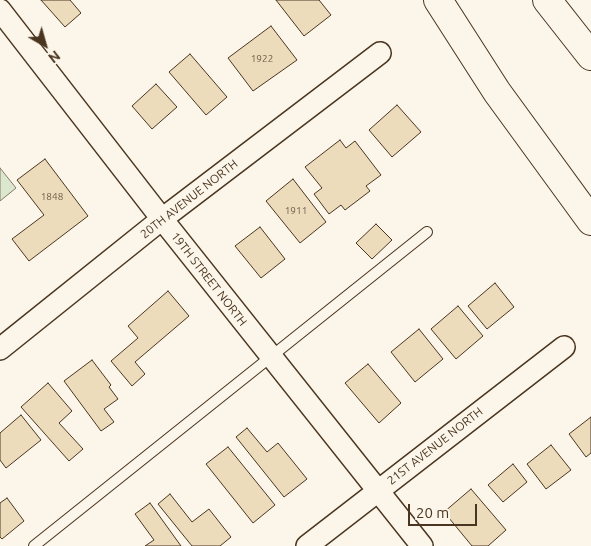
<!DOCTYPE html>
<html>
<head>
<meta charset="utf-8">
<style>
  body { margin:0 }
  #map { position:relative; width:591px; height:546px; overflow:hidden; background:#fbf6e9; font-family:Ubuntu,sans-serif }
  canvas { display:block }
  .north { position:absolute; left:20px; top:20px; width:50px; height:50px; -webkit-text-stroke:4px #fbf6e9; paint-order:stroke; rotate:142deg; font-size:14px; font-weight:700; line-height:20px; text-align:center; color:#4a3520 }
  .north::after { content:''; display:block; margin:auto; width:18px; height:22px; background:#4a3520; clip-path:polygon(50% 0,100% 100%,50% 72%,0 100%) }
  .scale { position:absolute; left:408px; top:504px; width:69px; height:22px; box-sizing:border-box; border:2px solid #4a3520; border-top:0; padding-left:6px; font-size:15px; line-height:18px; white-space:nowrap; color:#4a3520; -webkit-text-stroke:4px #fbf6e9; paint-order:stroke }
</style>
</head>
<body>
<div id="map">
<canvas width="591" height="546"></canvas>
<div class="north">N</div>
<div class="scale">20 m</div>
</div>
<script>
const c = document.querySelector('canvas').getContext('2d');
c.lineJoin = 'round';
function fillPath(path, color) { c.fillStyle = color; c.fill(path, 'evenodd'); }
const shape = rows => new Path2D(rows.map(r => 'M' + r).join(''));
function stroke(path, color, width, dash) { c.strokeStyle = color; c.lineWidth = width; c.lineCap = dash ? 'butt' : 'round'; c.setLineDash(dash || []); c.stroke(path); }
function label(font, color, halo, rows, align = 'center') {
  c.font = font + ' Ubuntu,sans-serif'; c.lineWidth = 4; c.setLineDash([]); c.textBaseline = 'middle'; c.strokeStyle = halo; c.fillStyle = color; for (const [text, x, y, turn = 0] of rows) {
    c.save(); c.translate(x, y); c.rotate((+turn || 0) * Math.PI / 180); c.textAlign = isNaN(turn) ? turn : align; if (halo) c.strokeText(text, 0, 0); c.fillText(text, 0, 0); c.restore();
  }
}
const green = shape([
  [0,168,16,188,0,201,0,168]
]);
const building = shape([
  [41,0,70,0,81,13,65,27,41,0],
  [276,0,319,0,331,15,304,36,276,0],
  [271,26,297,60,253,91,228,58,271,26],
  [190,54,227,97,206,115,169,72,190,54],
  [156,84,177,107,152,129,132,106,156,84],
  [397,105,421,132,392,157,369,130,397,105],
  [340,140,346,148,355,141,381,175,366,186,370,191,345,210,341,205,329,214,314,194,322,188,305,167,340,140],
  [45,159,88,216,29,261,12,239,44,215,17,180,45,159],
  [293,179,326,222,300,243,266,201,293,179],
  [376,224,392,240,372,259,356,243,376,224],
  [260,227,285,259,261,278,235,246,260,227],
  [495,283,514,307,487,329,468,306,495,283],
  [168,291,189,316,135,362,145,374,132,386,111,361,138,338,128,326,168,291],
  [458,306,483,336,456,359,431,329,458,306],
  [419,329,443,359,415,382,391,352,419,329],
  [92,360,111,385,109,387,118,399,104,409,114,422,101,431,64,381,92,360],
  [368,364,401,403,379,423,345,383,368,364],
  [48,383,72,411,59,423,83,449,69,461,21,407,48,383],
  [21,415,41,440,6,468,0,460,0,433,21,415],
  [591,417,591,453,586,457,569,434,591,417],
  [247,428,267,452,278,443,307,479,284,497,236,437,247,428],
  [551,445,571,470,546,489,527,464,551,445],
  [228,447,275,505,253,523,206,464,228,447],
  [513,464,527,482,503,502,488,485,513,464],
  [471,489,506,530,488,546,472,546,444,512,471,489],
  [170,494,192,522,209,509,231,537,220,546,192,546,158,504,170,494],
  [7,498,24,521,2,539,0,537,0,503,7,498],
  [150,503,181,546,145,546,154,540,135,514,150,503]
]);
const service = shape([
  [34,546,427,232]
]);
const minor = shape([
  [0,10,162,219,422,546],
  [0,349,162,219,380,53],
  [307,546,564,347]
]);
const motorway = shape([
  [438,0,497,92,591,221],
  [547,0,591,56]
]);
const numberNames = [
  ["1922",262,59],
  ["1848",52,197],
  ["1911",296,211]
];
const streetNames = [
  ["20TH AVENUE NORTH",189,199,-38],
  ["19TH STREET NORTH",209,279,52],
  ["21ST AVENUE NORTH",435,446,-38]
];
fillPath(green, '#dce7d0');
stroke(green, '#887966', 1);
fillPath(building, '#ecdcbc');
stroke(building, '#4a3520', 1);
stroke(service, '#4a3520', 12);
stroke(minor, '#4a3520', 24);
stroke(motorway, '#4a3520', 30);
stroke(service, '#fbf6e9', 10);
stroke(minor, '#fbf6e9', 21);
stroke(motorway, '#fbf6e9', 28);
label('10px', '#725f47', null, numberNames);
label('12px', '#4a3520', '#fbf6e9', streetNames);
</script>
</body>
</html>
